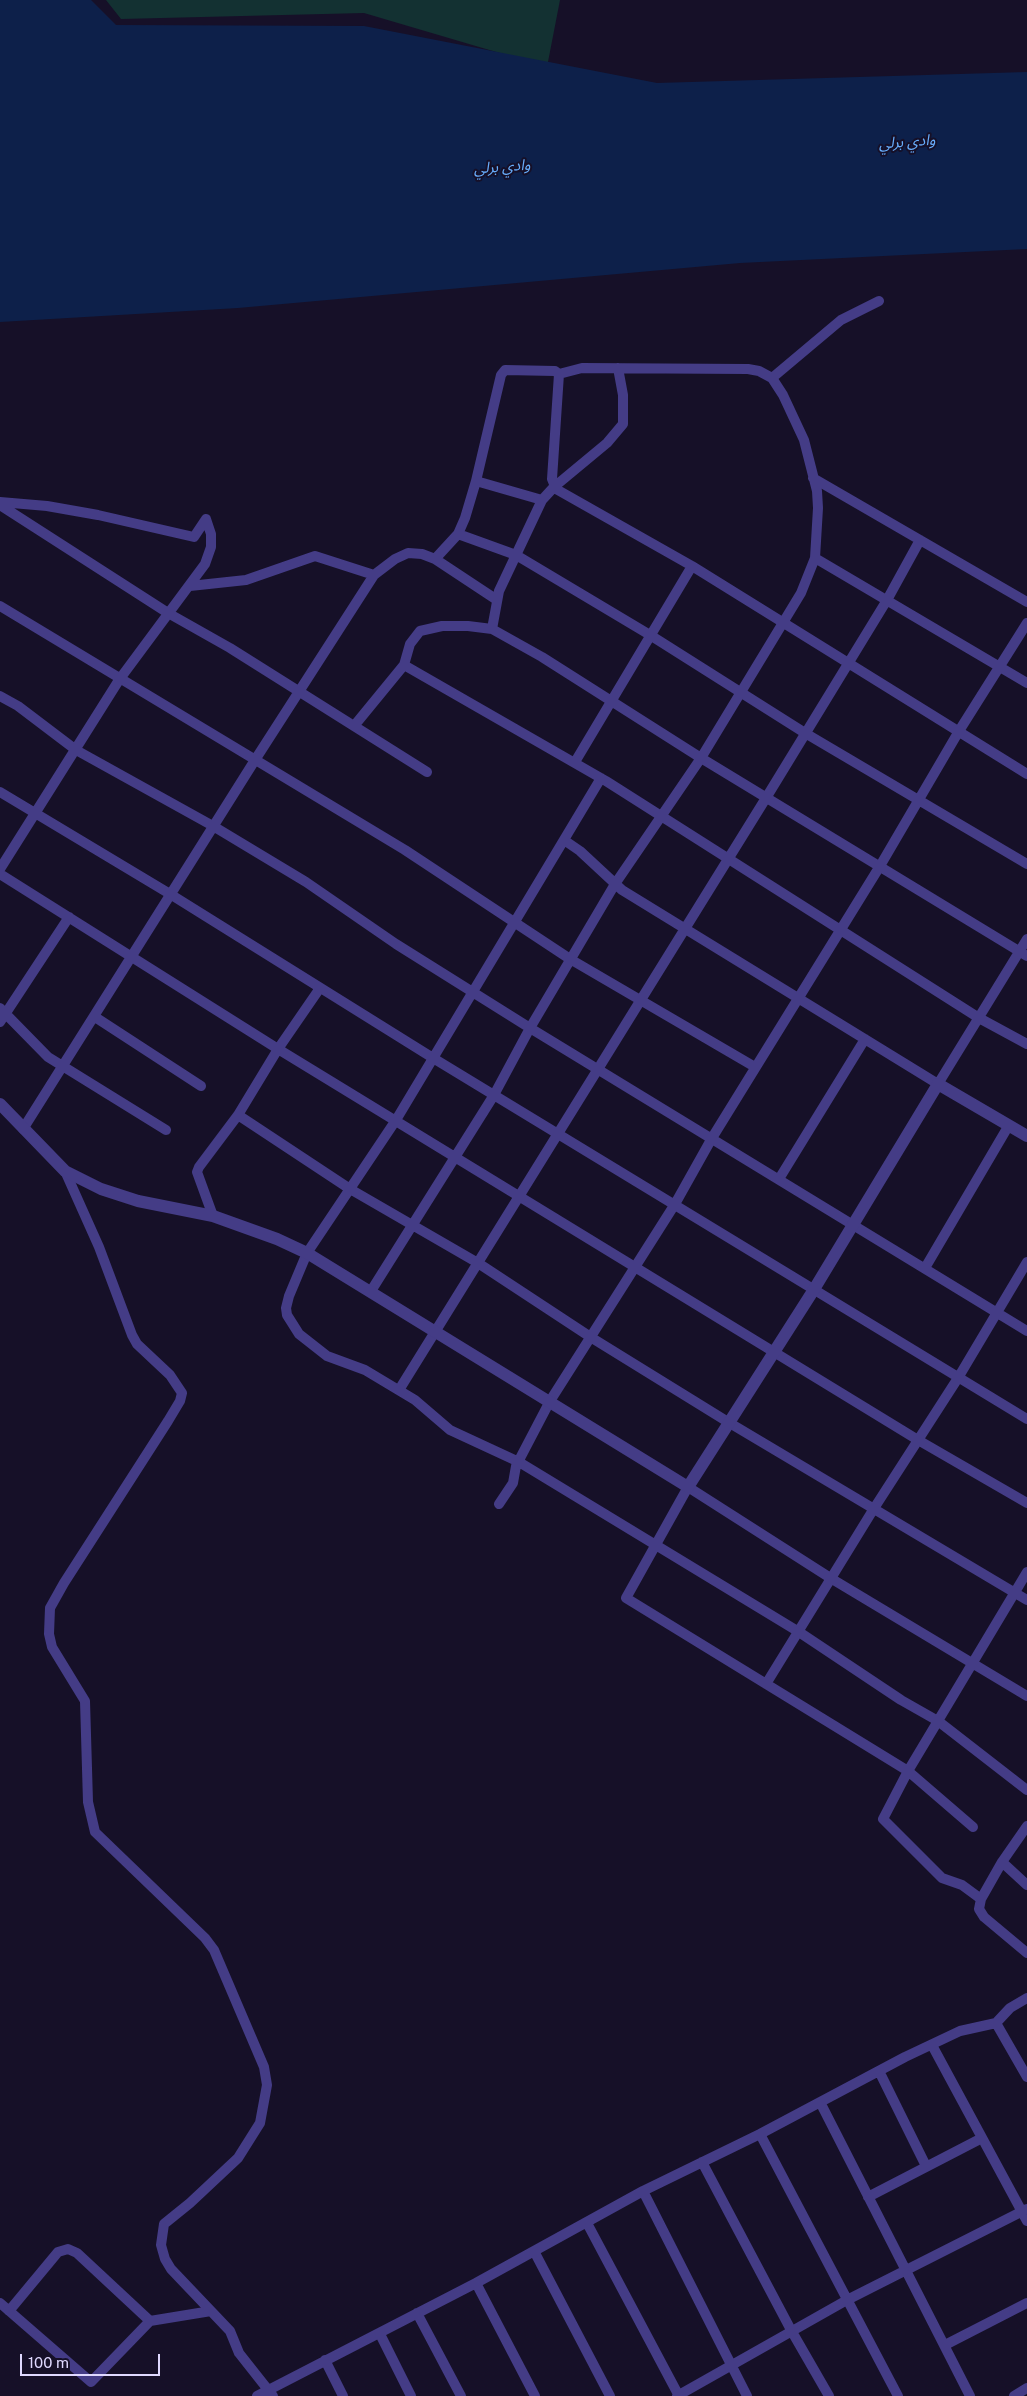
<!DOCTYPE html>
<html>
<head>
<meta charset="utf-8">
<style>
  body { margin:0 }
  #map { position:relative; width:1027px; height:2396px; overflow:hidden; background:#161028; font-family:"Public Sans",sans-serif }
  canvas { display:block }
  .scale { position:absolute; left:20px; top:2354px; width:140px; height:22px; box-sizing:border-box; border:2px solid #dfd8fe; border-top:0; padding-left:6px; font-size:15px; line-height:18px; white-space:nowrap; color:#dfd8fe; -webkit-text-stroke:4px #161028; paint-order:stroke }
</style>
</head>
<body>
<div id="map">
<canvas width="1027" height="2396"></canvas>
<div class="scale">100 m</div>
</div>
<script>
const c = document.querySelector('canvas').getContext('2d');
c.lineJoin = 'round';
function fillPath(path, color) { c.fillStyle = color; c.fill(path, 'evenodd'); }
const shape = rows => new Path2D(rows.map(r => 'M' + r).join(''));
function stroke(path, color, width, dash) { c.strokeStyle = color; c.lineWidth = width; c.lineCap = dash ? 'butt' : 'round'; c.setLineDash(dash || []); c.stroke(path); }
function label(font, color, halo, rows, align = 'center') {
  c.font = font + ' "Public Sans","Noto Sans Arabic",sans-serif'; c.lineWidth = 4; c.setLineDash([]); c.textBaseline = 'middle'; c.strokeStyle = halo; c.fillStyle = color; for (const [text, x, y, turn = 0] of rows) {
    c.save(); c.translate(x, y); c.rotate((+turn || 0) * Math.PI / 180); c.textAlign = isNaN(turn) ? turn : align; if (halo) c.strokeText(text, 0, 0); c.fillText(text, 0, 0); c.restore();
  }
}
const green = shape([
  [106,0,560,0,547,67,364,13,121,19]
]);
const water = shape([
  [0,0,91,0,116,25,364,26,657,83,1027,72,1027,249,740,263,238,308,0,322]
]);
const minor = shape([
  [559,374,552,479,556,489,692,566,1027,774],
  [772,378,841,320,879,301],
  [813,478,1027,602],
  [476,481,542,500],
  [0,502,47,506,98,515,194,537,206,519],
  [0,505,168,613,230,648,427,772],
  [458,534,516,555,650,635,805,733,1027,864],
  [815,558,1027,683],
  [190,586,246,580,315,556,374,575],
  [0,606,405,850,570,959,755,1067],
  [492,629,499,591,542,500,554,487,607,443,623,424,623,395,618,368],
  [404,665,606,781,979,1018,1027,1044],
  [0,696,18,706,76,750,213,826,306,882,396,944,530,1028,1027,1331],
  [354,726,404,665,410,644,420,631,442,626,468,626,492,629,542,657,701,758,1027,956],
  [575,762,692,566],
  [601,778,396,1120,307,1253,289,1296,286,1308,287,1315,299,1334,327,1356,365,1370,415,1400,450,1430,519,1462,799,1632,901,1700,938,1721,1027,1790],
  [0,792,170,894,433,1058,1027,1419],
  [564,840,580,851,622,890,938,1084,1027,939],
  [0,869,119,680,205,564,211,547,211,534,206,519],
  [0,874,278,1049,918,1440,1027,1503],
  [0,1008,48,1057,166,1130],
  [95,1017,201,1086],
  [0,1022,69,917],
  [238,1115,350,1189,478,1263,592,1338,728,1422,1027,1600],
  [23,1129,255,760,374,575,395,559,408,553,422,554,435,559,497,600],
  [65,1171,99,1247,132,1335,137,1344,170,1375,182,1393,180,1401,168,1421,64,1583,50,1608,49,1634,52,1647,85,1701,88,1802,95,1832,205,1938,214,1950,264,2067,267,2085,260,2123,238,2158,190,2203,164,2224,161,2245,165,2259,171,2269,230,2331,239,2353,273,2396],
  [779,1179,865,1039],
  [213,1216,197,1172,199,1167,238,1115,278,1049,320,988],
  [925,1268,1009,1125],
  [371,1291,494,1095,530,1028,615,884,701,758,801,593,815,558,818,508,817,491,804,440,783,395,772,378,759,371,748,369,582,368,559,374,555,371,505,370,501,375,476,481,465,518,458,534,435,559],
  [399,1390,766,798,887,600,920,540],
  [499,1504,513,1483,516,1466,550,1401,675,1204,712,1138,880,866,959,731,1027,623],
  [766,1684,873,1510,958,1378,1027,1262],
  [1027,1826,1002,1862,981,1899,979,1909,984,1917,1027,1953],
  [973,1827,908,1771,626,1598,688,1487,832,1579,1027,1696],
  [1002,1862,1027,1885],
  [981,1899,962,1885,942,1878,883,1819,908,1771,1027,1572],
  [996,2023,1027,2077],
  [932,2045,1027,2221],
  [879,2071,926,2166],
  [820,2102,970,2396],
  [760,2134,898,2396],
  [702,2162,791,2330,829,2396],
  [643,2191,747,2396],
  [868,2197,982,2138],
  [587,2223,679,2396],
  [534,2251,610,2396],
  [476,2283,535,2396],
  [0,2303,91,2382,150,2321,211,2311],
  [9,2311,58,2252,68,2249,77,2253,150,2321],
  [417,2313,461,2396],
  [380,2334,411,2396],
  [945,2345,1027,2303],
  [325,2360,343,2396],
  [257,2396,476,2283,643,2191,760,2134,905,2057,960,2031,996,2023,1010,2008,1027,1998],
  [677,2396,847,2300,1027,2209],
  [1014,2396,1027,2388]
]);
const tertiary = shape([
  [0,1104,65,1171,101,1189,138,1201,213,1216,277,1239,307,1253,688,1487,813,1291,938,1084,1027,1136]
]);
const waterNames = [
  ["وادي برلي",907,142,-4],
  ["وادي برلي",502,167,-4]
];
fillPath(green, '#133132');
fillPath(water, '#0d204a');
stroke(minor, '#443c86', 10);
stroke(tertiary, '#443c86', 12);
label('italic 15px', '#68aefd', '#161028', waterNames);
</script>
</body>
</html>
